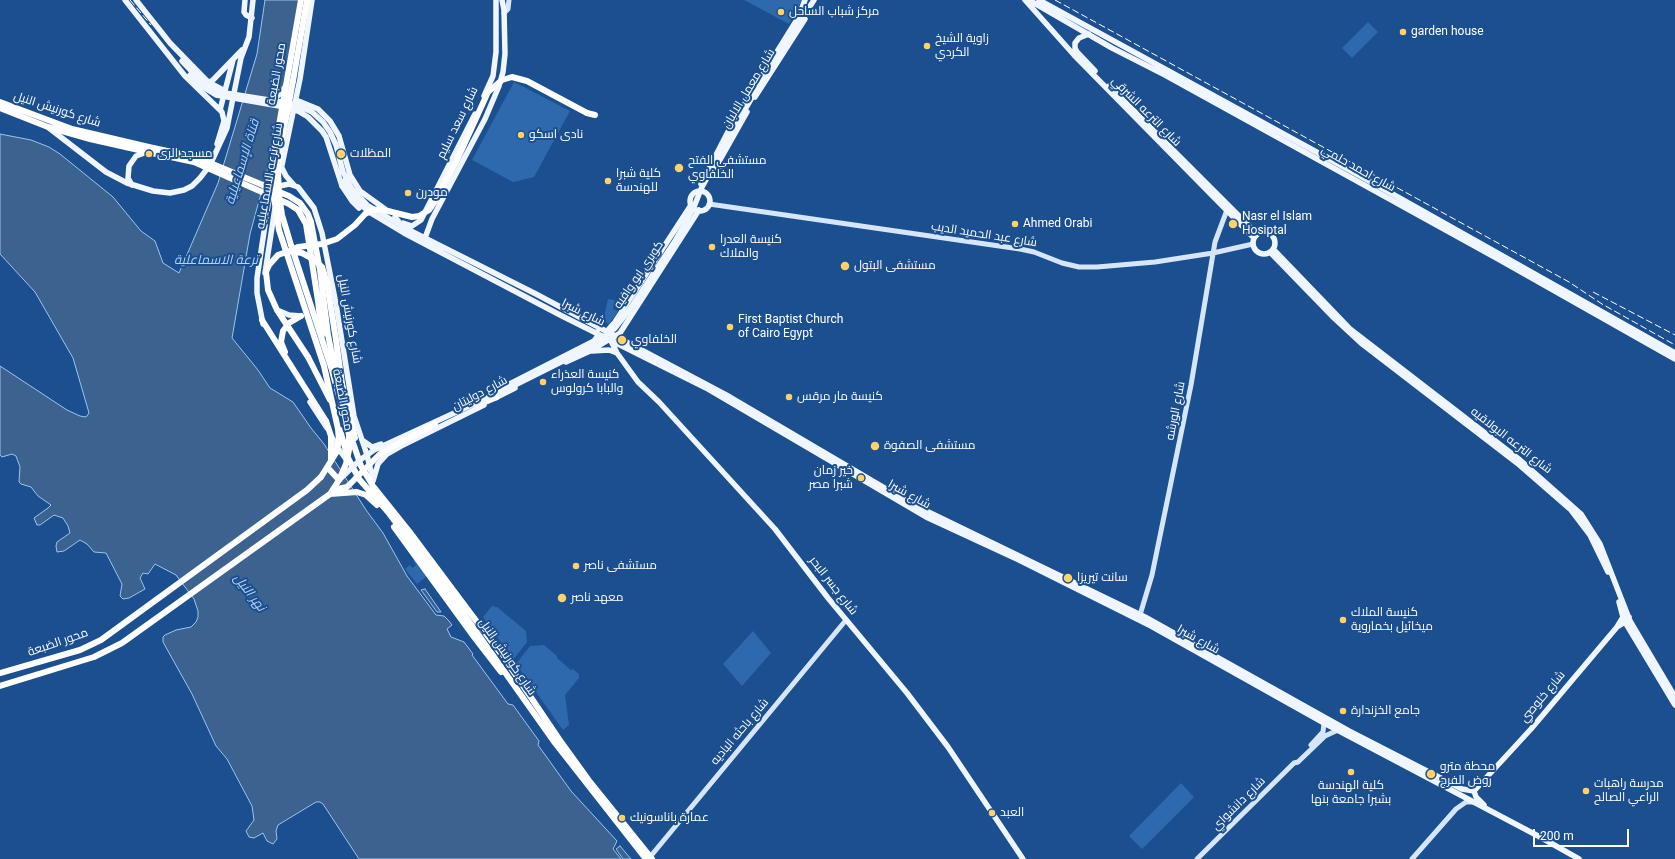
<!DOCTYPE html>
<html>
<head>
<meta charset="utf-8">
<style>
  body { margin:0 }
  #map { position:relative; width:1675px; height:859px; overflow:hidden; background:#1b4f8f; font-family:Roboto,sans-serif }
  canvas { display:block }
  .scale { position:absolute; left:1533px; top:829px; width:96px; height:18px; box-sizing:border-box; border:2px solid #fff; border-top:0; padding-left:5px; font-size:12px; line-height:14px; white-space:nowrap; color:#fff; -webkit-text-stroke:3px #1b4f8f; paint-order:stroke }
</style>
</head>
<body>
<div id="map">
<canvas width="1675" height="859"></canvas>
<div class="scale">200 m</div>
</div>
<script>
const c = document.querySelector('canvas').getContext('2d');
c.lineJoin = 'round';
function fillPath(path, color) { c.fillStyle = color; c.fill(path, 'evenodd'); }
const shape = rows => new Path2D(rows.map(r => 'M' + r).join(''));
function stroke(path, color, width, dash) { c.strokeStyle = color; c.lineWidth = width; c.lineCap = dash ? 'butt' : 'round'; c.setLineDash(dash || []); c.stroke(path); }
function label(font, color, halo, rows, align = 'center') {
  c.font = font + ' Roboto,Cairo,sans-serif'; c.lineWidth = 4; c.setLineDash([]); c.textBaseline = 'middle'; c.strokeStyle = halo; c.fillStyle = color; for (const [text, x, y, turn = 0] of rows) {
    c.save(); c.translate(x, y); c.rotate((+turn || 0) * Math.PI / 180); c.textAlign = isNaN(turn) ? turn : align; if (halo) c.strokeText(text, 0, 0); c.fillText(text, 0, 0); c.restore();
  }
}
const green = shape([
  [744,0,802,0,789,24],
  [1368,22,1378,32,1352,58,1342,48],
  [514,82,570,111,534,177,513,182,472,160],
  [608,299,615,300,613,309,618,311,609,324,603,322],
  [414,560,427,576,417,584,405,569,410,565,412,568,416,565,413,561],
  [492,606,497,607,526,631,527,642,513,660,483,617],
  [753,631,771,653,742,686,723,664],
  [544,645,557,656,557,658,571,670,573,669,579,674,579,678,565,695,569,725,563,730,516,664,530,646],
  [1181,783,1194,797,1142,849,1129,836]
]);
const water = shape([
  [265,0,299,0,287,77,267,171,250,234,232,338,258,370,270,388,293,402,311,428,324,444,366,510,383,533,407,576,436,615,444,616,449,621,452,625,447,629,451,637,464,642,473,654,472,655,508,704,513,705,539,741,538,745,571,791,617,841,613,849,621,859,359,859,323,804,320,802,316,802,278,825,276,831,277,839,273,844,267,841,263,833,254,838,249,837,246,831,254,820,252,806,227,759,216,746,192,694,163,642,163,637,165,635,176,630,191,627,196,622,198,617,198,611,194,599,176,575,155,564,148,574,143,573,140,578,145,589,129,598,123,599,120,596,122,584,106,553,94,552,87,544,80,540,64,551,57,552,56,546,57,542,70,533,68,526,63,518,54,515,40,525,37,525,34,518,48,508,51,505,38,496,31,487,21,484,19,482,20,467,16,456,12,454,2,457,0,455,0,366,67,410,80,416,86,417,89,413,73,358,35,292,0,254,0,134,31,140,49,147,60,154,113,197,141,231,155,241,163,263,179,273,218,183,257,54,265,0],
  [425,589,441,612,437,612,421,590,425,589],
  [620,846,631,859,623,859,616,849,620,846]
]);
const secondary = shape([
  [504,13,508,9,509,0],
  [709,204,1020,249,1034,252,1062,263,1079,267,1097,267,1155,262,1213,253,1253,244],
  [1140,615,1152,575,1191,385,1215,242,1227,210],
  [1311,745,1323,732,1324,723],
  [650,857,846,620],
  [1197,859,1294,763,1298,762,1325,736,1338,730],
  [1412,859,1456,809,1466,802,1473,802]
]);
const primary = shape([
  [125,0,185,76,222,112,224,121,217,144],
  [136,0,170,43,208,82,212,81,242,50],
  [245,0,244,12,246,15,252,18],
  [1025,0,1074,55,1254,238],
  [1029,0,1112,48,1165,75,1500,260,1675,359],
  [1039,0,1364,178,1675,353],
  [1089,34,1079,38,1075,43,1075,48,1077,52,1095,71],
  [208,82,225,91],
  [1109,86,1257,234],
  [484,96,493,76,496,52,496,0],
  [755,97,805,19],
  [296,100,318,109,330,121,339,136,350,175,360,191,385,209],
  [220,110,233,60],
  [49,128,106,172,127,183,153,191,170,193,184,190,192,186,200,178,210,165,227,128,241,58,249,37,253,0],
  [281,166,286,176,294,185],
  [716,167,747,112],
  [281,170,300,79,312,0],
  [350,175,345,180,345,183,360,204,369,212,404,233,562,316,706,388,926,517,1019,560,1151,626,1324,723,1540,837,1579,859],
  [701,184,732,124,798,18,805,0],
  [132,185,128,178,129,166,136,156,147,152],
  [342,186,352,201,359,208],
  [275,187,289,184,298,187,314,208,322,233,336,304,354,416,367,455,373,480],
  '690 201a10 10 0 1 1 20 0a10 10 0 1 1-20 0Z',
  [395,217,402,226,409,230,536,294,730,397,912,504,1145,617,1349,731,1462,789,1474,791],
  [403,223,412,226,421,220,475,114],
  '1253 243a11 11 0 1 1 22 0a11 11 0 1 1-22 0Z',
  [425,238,432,219,485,119,499,86,503,72,505,54,504,10,502,0],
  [1273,249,1350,329,1520,460,1581,514,1600,544,1630,621,1675,697],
  [1270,252,1334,318,1361,343,1517,463,1571,510,1590,535,1608,572],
  [265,273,275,208],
  [277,310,289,315,301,316],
  [263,324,257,293,257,278,270,192],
  [607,331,615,322,691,205],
  [610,339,617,353,638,382,659,402,775,529,828,598,907,693,948,747,1023,859],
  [592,351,609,350,617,353],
  [566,362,590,351,620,333,699,210],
  [490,394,594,341,597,337,597,332],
  [495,398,515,388],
  [310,402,327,428],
  [331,436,338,448,348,462],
  [362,440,372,447,381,444],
  [373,481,378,464,387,454,401,446,484,405],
  [1625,622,1675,705],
  [1617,627,1623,617,1619,602],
  [1474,791,1531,729,1617,627,1625,622,1629,617],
  [1474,791,1476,797,1484,805]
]);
const highway = shape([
  [293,81,307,0],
  [0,102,72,129,153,148],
  [0,108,48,127,90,139,152,153],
  [587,113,595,115],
  [311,222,320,270,328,335,338,384],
  [306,224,318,301,322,335],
  [262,320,326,421],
  [336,340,342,384,355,438],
  [285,352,281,342,283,331,289,323,301,316],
  [308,357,330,400],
  [478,405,497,397],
  [340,430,348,458,359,479,388,512,458,606,555,743,646,859],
  [350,434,361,466,373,486,409,531,507,662,559,739,590,782,652,859],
  [330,494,357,492,366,495,377,505],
  [394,527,474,637,501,672],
  [0,673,80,650,101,640,307,490,321,477],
  [0,686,94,657,122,643,330,494,339,480,328,468]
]);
const rail = shape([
  [130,0,151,25],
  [1055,0,1569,282,1602,304,1675,345],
  [1593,292,1675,335]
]);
const primaryBridge = shape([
  [182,61,201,81,219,92,294,104,312,112,323,122,330,132,336,145,343,172,352,189,367,205,402,226],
  [190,75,198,84,216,95,285,107,298,111,308,117,322,131,326,137,342,186],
  [272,100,281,93,285,87],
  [339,480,360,460,374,450,515,385,567,359,595,344,615,328,630,309,675,241,694,207,701,189,729,137,758,87,814,0]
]);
const highwayBridge = shape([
  [301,0,275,148,273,191,279,230,324,366,338,429,339,441,336,453,321,477],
  [293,81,280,151,278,169,279,195,282,215,291,245,331,367,346,421,349,435,349,450,346,464,339,480],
  [153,148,196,157,289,196,300,203,308,214,311,222],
  [152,153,194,162,289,204,298,210,306,224],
  [290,251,298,247,322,244,337,239,355,225,365,214,373,210,380,209,412,217,419,216,429,210,436,200,458,158,488,92,502,80,512,77,527,81,587,113],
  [308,357,277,310,268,290,266,272,269,265,278,255,289,251,302,253,313,259,322,267,327,283,336,340],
  [326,421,331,436,331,459],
  [333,490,347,487,381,453,435,424]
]);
const markers = [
  [781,12,4,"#ffd166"],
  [1403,32,4,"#ffd166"],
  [927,46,4,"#ffd166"],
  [521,135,4,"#ffd166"],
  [149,154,4,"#ffd166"],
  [341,154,5,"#ffd166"],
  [679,168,5,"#ffd166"],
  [608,181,4,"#ffd166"],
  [408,193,4,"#ffd166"],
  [1015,224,4,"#ffd166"],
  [1233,224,5,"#ffd166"],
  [712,247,4,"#ffd166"],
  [845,266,5,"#ffd166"],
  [730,327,4,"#ffd166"],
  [622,340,5,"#ffd166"],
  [543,382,4,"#ffd166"],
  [789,397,4,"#ffd166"],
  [875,446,5,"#ffd166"],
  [861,478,4,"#ffd166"],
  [576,566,4,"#ffd166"],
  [1068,578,5,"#ffd166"],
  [562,598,5,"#ffd166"],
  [1343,620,4,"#ffd166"],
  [1343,711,4,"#ffd166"],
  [1351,772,4,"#ffd166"],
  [1431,774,5,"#ffd166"],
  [1586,791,4,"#ffd166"],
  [992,813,4,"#ffd166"],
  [622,818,4,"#ffd166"]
];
const poiNames = [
  ["مركز شباب الساحل",789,12],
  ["garden house",1411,32],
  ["زاوية الشيخ",935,39],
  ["الكردي",935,53],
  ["نادى اسكو",529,135],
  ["مسجد الرى",157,154],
  ["المظلات",350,154],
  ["مستشفي الفتح",688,161],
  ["الخلفاوي",688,175],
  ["كلية شبرا",616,174],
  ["للهندسة",616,188],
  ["مودرن",416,193],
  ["Nasr el Islam",1242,217],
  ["Hosiptal",1242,231],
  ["Ahmed Orabi",1023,224],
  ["كنيسة العدرا",720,240],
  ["والملاك",720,254],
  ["مستشفى البتول",854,266],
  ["First Baptist Church",738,320],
  ["of Cairo Egypt",738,334],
  ["الخلفاوي",631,340],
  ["كنيسة العذراء",551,375],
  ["والبابا كرولوس",551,389],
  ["كنيسة مار مرقس",797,397],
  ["مستشفى الصفوة",884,446],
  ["خير زمان",853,471,"right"],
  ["شبرا مصر",853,485,"right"],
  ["مستشفى ناصر",584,566],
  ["سانت تيريزا",1077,578],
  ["معهد ناصر",571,598],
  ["كنيسة الملاك",1351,613],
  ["ميخائيل بخماروية",1351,627],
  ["جامع الخزندارة",1351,711],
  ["محطة مترو",1440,767],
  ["روض الفرج",1440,781],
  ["مدرسة راهبات",1594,784],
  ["الراعي الصالح",1594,798],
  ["كلية الهندسة",1351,786,"center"],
  ["بشبرا جامعة بنها",1351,800,"center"],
  ["العبد",1000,813],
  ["عمارة باناسونيك",630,818]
];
const streetNames = [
  ["محور الضبعة",277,74,-80],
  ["شارع معمل الالبان",749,89,-59],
  ["شارع كورنيش النيل",57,110,18],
  ["شارع الترعه الشرقي",1146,112,45],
  ["شارع سعد سليم",458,123,-64],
  ["شارع احمد حلمي",1358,169,29],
  ["شارع ترعه الاسماعيليه",270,176,-80],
  ["شارع عبد الحميد الديب",984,235,9],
  ["كوبري ابو وافيه",639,275,-56],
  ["شارع شبرا",583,313,26],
  ["شارع كورنيش النيل",349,319,80],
  ["شارع دوليتان",480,394,-28],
  ["محور الضبعة",342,400,79],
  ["شارع الورشه",1176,411,-79],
  ["شارع الترعه البولاقيه",1511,441,38],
  ["شارع شبرا",909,495,29],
  ["شارع جسر البحر",833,586,52],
  ["شارع شبرا",1198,640,29],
  ["محور الضبعة",58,643,-19],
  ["شارع كورنيش النيل",507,657,55],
  ["شارع خلوصي",1543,697,-50],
  ["شارع باحثه الباديه",740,732,-50],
  ["شارع دانشواي",1239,804,-45]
];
const waterNames = [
  ["قناة الإسماعيلية",243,162,-73],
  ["ترعة الاسماعلية",216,261],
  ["نهر النيل",249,593,52]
];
fillPath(green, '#2e69ad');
fillPath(water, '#3c6290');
stroke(water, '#9cc4f0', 1);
stroke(secondary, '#d6e6fa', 5);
stroke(primary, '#f0f6ff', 5.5);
stroke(highway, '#fff', 6);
stroke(rail, '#fff', 1, [7, 3]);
stroke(primaryBridge, '#f0f6ff', 5.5);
stroke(highwayBridge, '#fff', 6);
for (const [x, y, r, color] of markers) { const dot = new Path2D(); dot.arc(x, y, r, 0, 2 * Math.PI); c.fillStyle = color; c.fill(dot); stroke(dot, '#1b4f8f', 1.5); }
label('12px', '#fff', '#1b4f8f', poiNames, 'left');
label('12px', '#fff', '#1b4f8f', streetNames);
label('italic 13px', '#b5d3f5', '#1b4f8f', waterNames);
</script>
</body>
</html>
